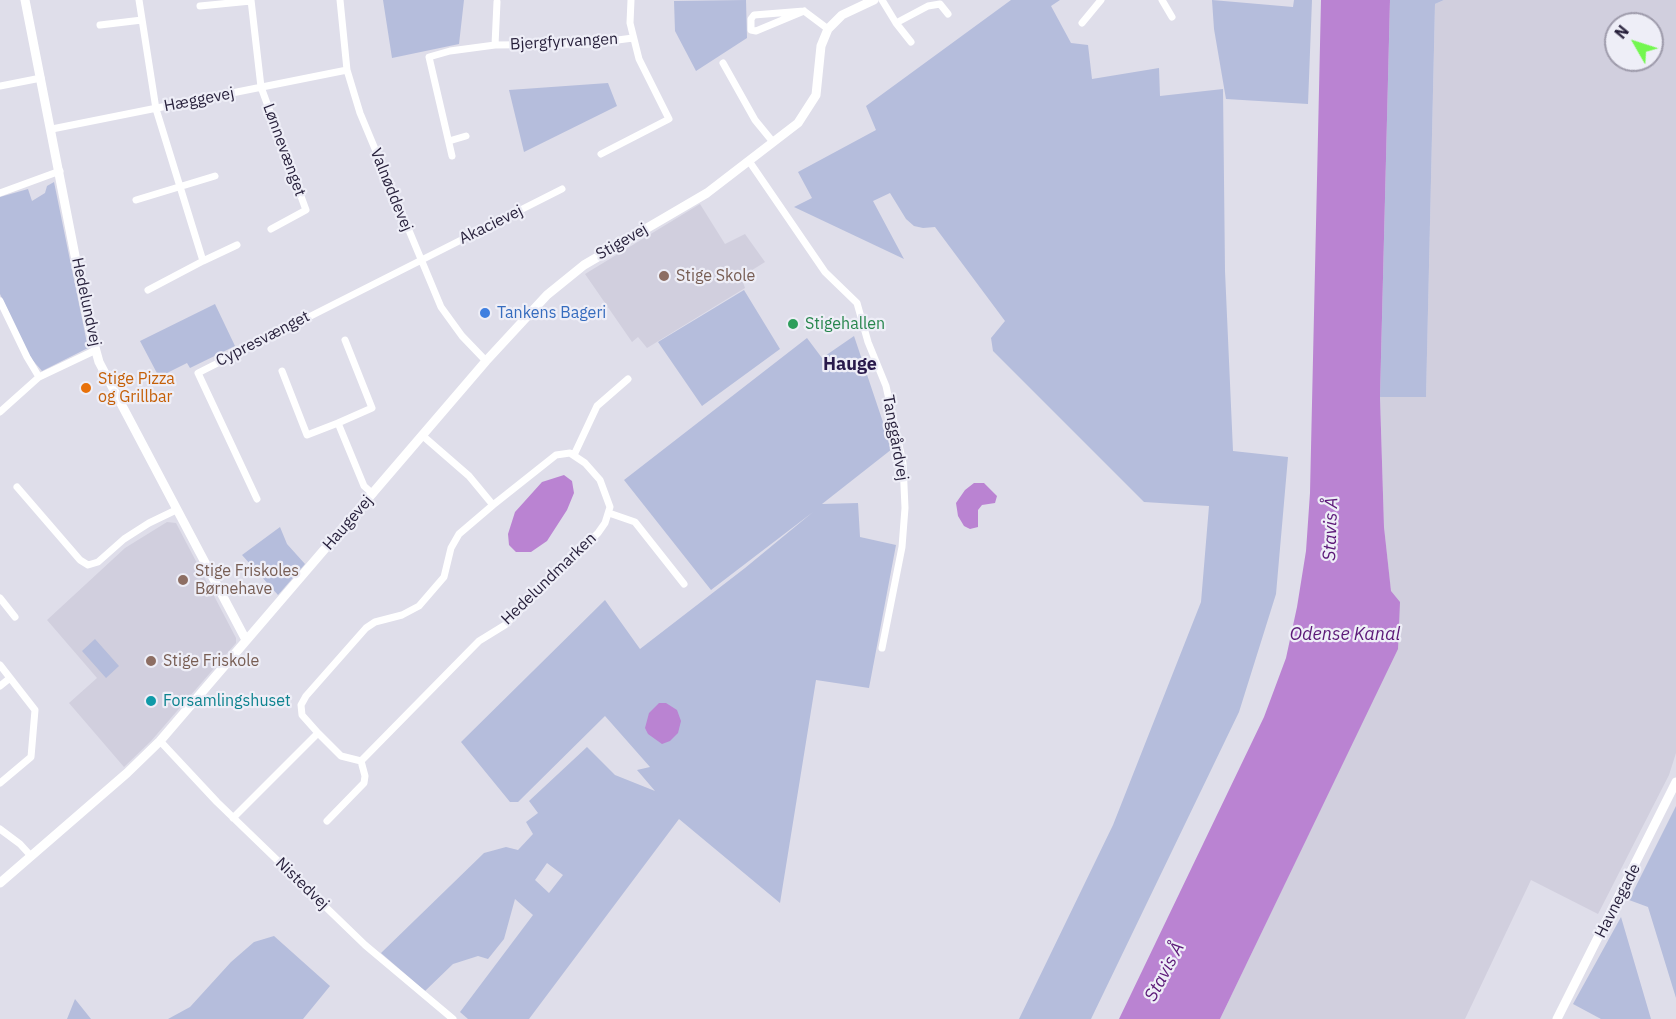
<!DOCTYPE html>
<html>
<head>
<meta charset="utf-8">
<style>
  body { margin:0 }
  #map { position:relative; width:1676px; height:1019px; overflow:hidden; background:#dfdeea; font-family:"IBM Plex Sans",sans-serif }
  canvas { display:block }
  .north { position:absolute; left:1604px; top:12px; width:60px; height:60px; box-sizing:border-box; background:#eeeef7; border:2px solid #9e9bab; border-radius:50%; rotate:309deg; font-size:16px; font-weight:700; line-height:24px; text-align:center; color:#261f3a }
  .north::after { content:''; display:block; margin:auto; width:21px; height:27px; background:#73f74f; clip-path:polygon(50% 0,100% 100%,50% 72%,0 100%) }
</style>
</head>
<body>
<div id="map">
<canvas width="1676" height="1019"></canvas>
<div class="north">N</div>
</div>
<script>
const c = document.querySelector('canvas').getContext('2d');
c.lineJoin = 'round';
function fillPath(path, color) { c.fillStyle = color; c.fill(path, 'evenodd'); }
const shape = rows => new Path2D(rows.map(r => 'M' + r).join(''));
function stroke(path, color, width, dash) { c.strokeStyle = color; c.lineWidth = width; c.lineCap = dash ? 'butt' : 'round'; c.setLineDash(dash || []); c.stroke(path); }
function label(font, color, halo, rows, align = 'center') {
  c.font = font + ' "IBM Plex Sans",sans-serif'; c.lineWidth = 4.5; c.setLineDash([]); c.textBaseline = 'middle'; c.strokeStyle = halo; c.fillStyle = color; for (const [text, x, y, turn = 0] of rows) {
    c.save(); c.translate(x, y); c.rotate((+turn || 0) * Math.PI / 180); c.textAlign = isNaN(turn) ? turn : align; if (halo) c.strokeText(text, 0, 0); c.fillText(text, 0, 0); c.restore();
  }
}
const built = shape([
  [1444,0,1676,0,1676,753,1669,775,1598,914,1531,880,1465,1019,1220,1019,1397,649,1384,527,1380,397,1426,396,1435,4],
  [1616,24,1652,24,1652,60,1616,60],
  [700,204,725,244,745,234,765,262,741,277,745,288,647,348,638,337,632,342,585,274],
  [167,522,176,523,236,638,236,643,151,741,124,767,69,703,97,678,47,620,125,548]
]);
const green = shape([
  [383,0,464,0,459,44,392,58],
  [746,0,747,38,696,71,675,31,674,1],
  [1011,0,1060,0,1051,6,1071,43,1088,45,1092,79,1159,68,1160,96,1223,89,1225,271,1233,451,1288,457,1276,594,1239,712,1091,1019,1019,1019,1113,825,1201,602,1209,506,1144,502,993,351,991,338,1005,321,935,227,923,228,914,226,906,219,890,193,873,201,904,259,794,207,812,198,798,172,876,130,866,106],
  [1212,0,1293,7,1294,0,1312,0,1308,104,1226,99,1214,29],
  [1390,0,1444,0,1435,4,1426,397,1380,397],
  [608,83,617,106,524,152,509,90],
  [54,182,88,348,42,371,29,356,0,294,0,197,28,189,32,201,45,193,47,186],
  [744,290,780,349,702,406,658,342],
  [215,304,235,346,190,368,187,363,159,377,140,341],
  [854,336,892,449,822,504,858,503,860,537,896,545,869,688,816,680,780,903,679,819,529,1019,468,1019,460,1012,533,915,515,899,504,939,488,959,478,956,453,964,425,991,381,953,484,853,506,847,518,850,533,834,526,822,538,813,529,801,587,747,615,775,655,791,637,770,650,767,605,716,518,802,510,802,461,742,605,600,640,649,745,568,813,512,711,590,624,480,807,338,822,358],
  [547,863,563,875,549,893,535,880],
  [280,527,287,544,305,564,278,595,242,555],
  [95,639,119,666,106,678,82,651],
  [1676,806,1676,998,1648,907,1629,900],
  [1621,917,1651,1019,1601,1019,1573,1004],
  [274,936,330,986,303,1019,168,1019,190,1007,231,962,254,942],
  [75,999,91,1019,67,1019]
]);
const water = shape([
  [1321,0,1390,0,1380,397,1384,527,1391,591,1400,602,1398,649,1220,1019,1119,1019,1264,717,1286,658,1297,607,1306,551,1310,493],
  [564,475,572,481,574,493,567,510,547,541,531,552,516,552,509,545,508,534,515,512,542,482],
  [974,483,984,483,997,496,995,503,982,505,978,510,978,527,970,529,964,526,958,516,956,503,965,490],
  [659,703,666,703,677,710,681,721,678,733,670,741,662,744,648,734,645,728,649,713]
]);
const street = shape([
  [139,0,156,109,203,261,237,245],
  [251,0,261,87,306,210,271,229],
  [340,0,347,70,360,113,441,307,462,336,486,361],
  [882,0,896,23],
  [1162,0,1172,17],
  [200,6,251,1],
  [804,11,756,31,751,30,751,19,754,15,804,11,828,29],
  [1082,23,1101,0],
  [100,25,142,20],
  [911,42,896,23,928,6,940,4,948,14],
  [495,45,497,2],
  [723,63,755,120,773,142],
  [0,86,41,78],
  [52,129,347,70],
  [449,141,466,136],
  [601,154,669,119,639,59,630,23,631,0],
  [452,156,429,57,450,51,495,45,587,44,633,38],
  [749,161,825,272,857,303,868,342,886,386,903,463,905,508,902,547,882,648],
  [0,193,60,171],
  [136,200,215,176],
  [148,290,203,261],
  [0,301,27,357,39,377],
  [345,340,372,408,338,423,364,486,373,494],
  [282,371,307,435,338,423],
  [0,412,39,377,96,350],
  [574,455,597,406,628,379],
  [17,487,80,560,88,565,98,562,124,539,149,523,176,510],
  [257,499,198,373,562,189],
  [609,513,635,522,684,584],
  [0,598,15,617],
  [0,665,35,710,31,757,0,783],
  [0,686,10,678],
  [318,733,341,756,361,761,479,641,505,625,598,533,605,523,610,507,600,480,585,463,570,453,556,455,493,505],
  [160,741,217,802,365,945,453,1019],
  [233,818,318,733,302,715,301,705,306,696,366,628,375,622,402,615,419,606,444,577,451,548,459,534,493,505,469,476,423,436],
  [327,821,364,783,365,776,361,761],
  [0,829,20,844,31,856]
]);
const secondary = shape([
  [25,0,88,322,99,362,246,640],
  [0,883,127,773,160,741,486,361,547,295,584,265,707,193,798,123,816,95,821,46,828,29,842,15,874,0],
  [1557,1019,1676,782]
]);
const markers = [
  [664,276,6,"#8d6e63"],
  [485,313,6,"#3f7fe0"],
  [793,324,6,"#2e9e5b"],
  [86,388,6,"#e8710a"],
  [183,580,6,"#8d6e63"],
  [151,661,6,"#8d6e63"],
  [151,701,6,"#0f9aa8"]
];
const streetNames = [
  ["Bjergfyrvangen",564,42,-3],
  ["Hæggevej",199,100,-11],
  ["Lønnevænget",284,150,70],
  ["Valnøddevej",391,190,68],
  ["Akacievej",491,225,-26],
  ["Stigevej",622,242,-30],
  ["Hedelundvej",86,302,78],
  ["Cypresvænget",263,339,-27],
  ["Tanggårdvej",895,438,80],
  ["Haugevej",348,523,-49],
  ["Hedelundmarken",549,579,-44],
  ["Nistedvej",302,884,44],
  ["Havnegade",1618,901,-63]
];
const educationNames = [
  ["Stige Skole",676,276],
  ["Stige Friskoles",195,571],
  ["Børnehave",195,589],
  ["Stige Friskole",163,661]
];
const shopNames = [
  ["Tankens Bageri",497,313]
];
const leisureNames = [
  ["Stigehallen",805,324]
];
const foodNames = [
  ["Stige Pizza",98,379],
  ["og Grillbar",98,397]
];
const cultureNames = [
  ["Forsamlingshuset",163,701]
];
const neighbourhoodNames = [
  ["Hauge",850,365]
];
const waterNames = [
  ["Stavis Å",1331,529,-88],
  ["Odense Kanal",1345,635],
  ["Stavis Å",1165,972,-62]
];
fillPath(built, '#d1cfde');
fillPath(green, '#b5bddc');
fillPath(water, '#ba83d2');
stroke(street, '#fff', 7);
stroke(secondary, '#fff', 9);
for (const [x, y, r, color] of markers) { const dot = new Path2D(); dot.arc(x, y, r, 0, 2 * Math.PI); c.fillStyle = color; c.fill(dot); stroke(dot, '#eeeef7', 2); }
label('16px', '#261f3a', '#eeeef7', streetNames);
label('16px', '#785e54', '#eeeef7', educationNames, 'left');
label('16px', '#366cbe', '#eeeef7', shopNames, 'left');
label('16px', '#27864d', '#eeeef7', leisureNames, 'left');
label('16px', '#c56008', '#eeeef7', foodNames, 'left');
label('16px', '#0d838f', '#eeeef7', cultureNames, 'left');
label('bold 18px', '#291a4c', '#eeeef7', neighbourhoodNames);
label('italic 18px', '#5b1877', '#eeeef7', waterNames);
</script>
</body>
</html>
